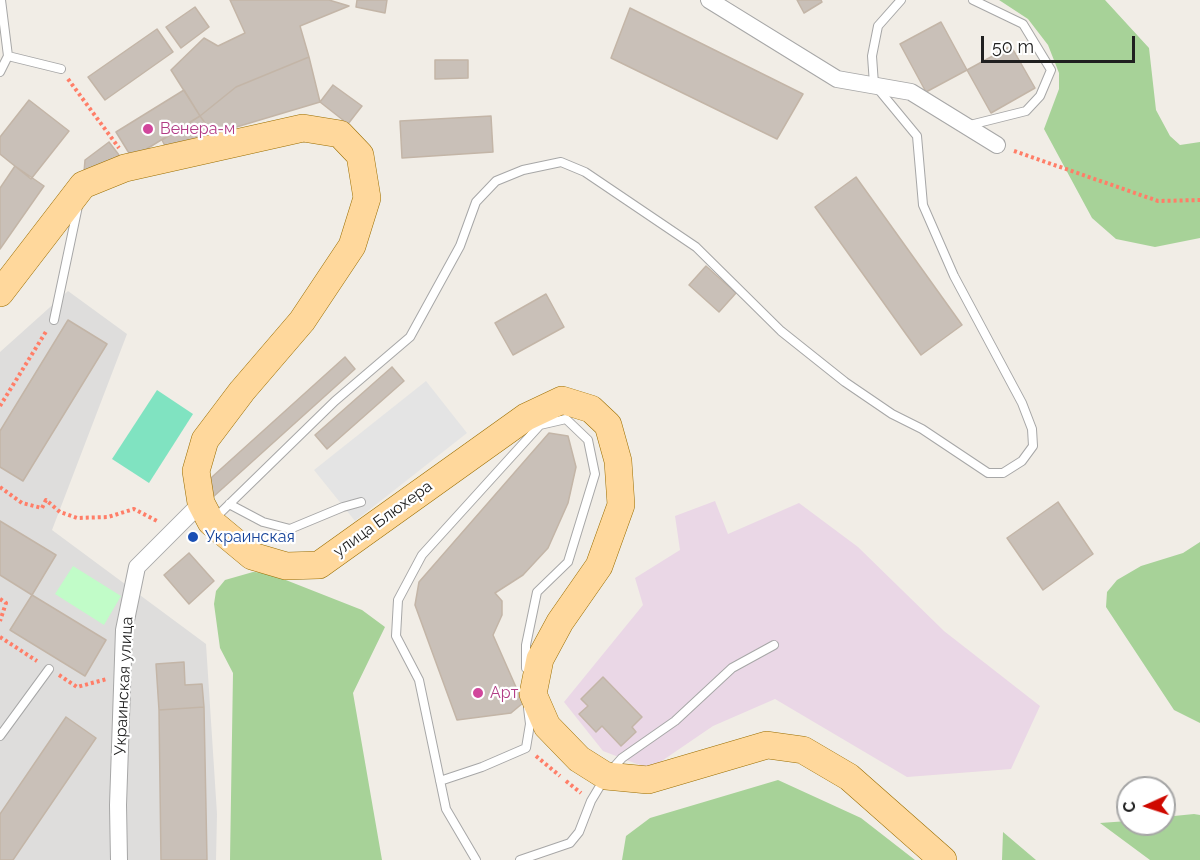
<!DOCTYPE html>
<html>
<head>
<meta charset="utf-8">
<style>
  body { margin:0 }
  #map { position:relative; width:1200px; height:860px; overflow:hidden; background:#f1ede6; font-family:Raleway,sans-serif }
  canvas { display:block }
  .north { position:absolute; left:1116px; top:776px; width:60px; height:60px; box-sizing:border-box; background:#fff; border:2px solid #a6a6a6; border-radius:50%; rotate:267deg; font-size:16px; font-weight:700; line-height:24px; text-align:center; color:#202020 }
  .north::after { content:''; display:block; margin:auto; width:21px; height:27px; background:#cf0900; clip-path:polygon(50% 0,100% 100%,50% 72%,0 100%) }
  .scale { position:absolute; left:981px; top:36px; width:154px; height:27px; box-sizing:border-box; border:3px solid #202020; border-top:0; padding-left:8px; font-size:18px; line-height:21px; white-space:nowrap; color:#202020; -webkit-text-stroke:4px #fff; paint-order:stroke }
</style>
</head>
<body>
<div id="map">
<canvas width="1200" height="860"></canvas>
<div class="north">С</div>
<div class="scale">50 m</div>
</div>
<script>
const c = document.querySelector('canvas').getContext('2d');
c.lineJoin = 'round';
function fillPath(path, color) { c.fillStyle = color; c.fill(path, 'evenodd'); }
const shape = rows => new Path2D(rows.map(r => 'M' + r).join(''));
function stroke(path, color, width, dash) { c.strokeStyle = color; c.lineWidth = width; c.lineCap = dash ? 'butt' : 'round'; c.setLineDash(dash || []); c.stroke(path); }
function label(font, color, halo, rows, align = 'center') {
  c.font = font + ' Raleway,sans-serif'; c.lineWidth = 4.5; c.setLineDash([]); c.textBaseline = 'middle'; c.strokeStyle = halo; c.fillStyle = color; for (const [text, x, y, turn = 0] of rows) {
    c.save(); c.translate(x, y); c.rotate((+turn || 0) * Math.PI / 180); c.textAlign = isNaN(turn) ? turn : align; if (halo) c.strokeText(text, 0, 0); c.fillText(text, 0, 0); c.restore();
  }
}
const residential = shape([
  [68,291,127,334,52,530,206,644,217,814,216,860,0,860,0,352]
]);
const industrial = shape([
  [715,501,728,534,799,503,858,547,944,631,1040,706,1011,769,907,777,775,699,713,726,650,769,603,751,564,702,643,605,635,578,680,550,675,516]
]);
const forest = shape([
  [999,0,1105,0,1149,48,1156,110,1170,136,1180,145,1200,142,1200,238,1155,247,1116,239,1092,218,1044,129,1059,89,1059,73,1048,45,1028,19],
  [1200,542,1200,723,1174,710,1106,607,1107,592,1117,580,1141,566,1183,553],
  [253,572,268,573,362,610,385,627,353,693,382,860,230,860,233,673,220,648,214,604,216,591,225,580],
  [778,780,861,818,915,860,622,860,626,836,650,818],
  [1194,814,1200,815,1200,860,1150,860,1100,823,1128,821,1128,824,1164,824,1164,817],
  [1003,832,1036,860,1002,860]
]);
const park = shape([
  [73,566,121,596,104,625,55,594]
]);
const pitch = shape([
  [157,390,193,414,149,483,112,459]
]);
const parking = shape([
  [426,381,467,433,355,521,314,470]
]);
const building = shape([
  [230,0,329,0,349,6,300,26,309,57,236,87,200,116,171,70,204,38,218,46,245,33,230,0],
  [357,0,387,0,385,13,356,7,357,0],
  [797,0,821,0,822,2,804,13,797,0],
  [195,7,209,27,181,48,166,27,195,7],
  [630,8,803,94,777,139,611,58,630,8],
  [941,22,967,70,926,92,900,44,941,22],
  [157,29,173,52,105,100,88,77,157,29],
  [1011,46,1035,88,991,113,967,70,1011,46],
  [309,57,320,102,213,134,200,116,236,87,309,57],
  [435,60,468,60,468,78,435,79,435,60],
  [333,85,362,106,348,124,320,102,333,85],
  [184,90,200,116,132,158,116,132,184,90],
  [29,100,69,131,31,179,0,154,0,137,29,100],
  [200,116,213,134,169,154,162,140,200,116],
  [491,116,493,152,402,158,400,121,491,116],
  [109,142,119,155,83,185,85,160,109,142],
  [15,166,44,186,0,249,0,188,15,166],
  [856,177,962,325,921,355,815,207,856,177],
  [706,266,736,293,719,312,689,285,706,266],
  [546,294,564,327,513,355,495,323,546,294],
  [68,320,107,344,23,481,0,467,0,431,68,320],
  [345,357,355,369,213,497,202,486,345,357],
  [392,367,404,381,327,449,315,435,392,367],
  [549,433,568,436,576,467,568,503,548,548,523,575,495,593,502,601,502,615,493,635,523,703,511,713,457,720,415,605,419,582,549,433],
  [1058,502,1093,554,1043,590,1007,538,1058,502],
  [0,521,56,555,32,595,0,575,0,521],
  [189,553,214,581,189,604,164,575,189,553],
  [32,595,106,640,85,676,10,630,32,595],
  [184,662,185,685,202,684,204,707,159,710,156,664,184,662],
  [603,677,642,717,632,727,636,732,621,746,602,726,596,732,579,714,588,706,581,699,603,677],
  [204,707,207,860,161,860,159,710,204,707],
  [66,717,96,738,13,860,0,860,0,814,66,717]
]);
const path = shape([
  [68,79,119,148],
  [1014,151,1158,201,1200,200],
  [0,406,47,330],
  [0,487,22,503,42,508,46,500,60,512,77,518,108,517,134,509,159,522],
  [0,599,6,603,0,621],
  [0,637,37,661],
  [59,675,77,687,107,679],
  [536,756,560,776],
  [566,781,581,793]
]);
const lane = shape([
  [8,56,61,69],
  [0,72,8,56,1,0],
  [970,125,1026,111,1040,96,1051,70,1023,24,973,0],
  [54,320,78,206],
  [229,504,263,522,290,529,343,507,361,502],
  [214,519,335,401,410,337,460,246,476,202,496,181,523,170,561,162,585,172,696,247,781,331,845,382,892,414,922,429,988,473,1003,473,1022,461,1033,446,1032,429,1022,403,954,276,923,205,917,136,874,84,872,56,878,26,901,0],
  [0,736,49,669],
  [440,781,482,767,526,748,530,724,528,708],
  [476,860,446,809,419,680,396,636,398,600,422,555,540,425,566,419,588,440,595,474,568,562,537,592,526,645,526,668],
  [520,860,570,843,579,832,591,801,606,776,622,758,675,721,732,668,774,645]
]);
const street = shape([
  [709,0,837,79,911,92,997,145],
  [119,860,118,805,124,630,137,567,201,503]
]);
const primary = shape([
  [0,293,83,185,125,168,303,128,340,134,360,155,367,198,352,246,302,321,242,391,205,440,196,471,201,503,211,522,252,556,286,566,319,565,526,417,562,400,591,409,608,425,618,461,621,505,599,566,560,622,540,659,533,694,547,726,579,759,606,776,648,780,767,745,803,750,849,777,943,860]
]);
const markers = [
  [148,129,6,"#d1479c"],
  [193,537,6,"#1a4fb4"],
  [478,693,6,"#d1479c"]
];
const hotelNames = [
  ["Венера-м",160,129],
  ["Арт",490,693]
];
const streetNames = [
  ["улица Блюхера",383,519,-36],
  ["Украинская улица",124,686,-87]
];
const transitNames = [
  ["Украинская",205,537]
];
fillPath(residential, '#dedddc');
fillPath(industrial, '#ead7e6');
fillPath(forest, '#a7d298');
fillPath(park, '#c1fcc8');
fillPath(pitch, '#80e3c1');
fillPath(parking, '#e4e4e4');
fillPath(building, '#c9c0b8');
stroke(building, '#c3b5a7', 1.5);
stroke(lane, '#a7a7a7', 10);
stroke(street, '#a7a7a7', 18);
stroke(primary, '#9b6e00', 28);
stroke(path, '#ff7e68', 4, [3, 3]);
stroke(lane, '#fff', 8);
stroke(street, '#fff', 16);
stroke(primary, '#ffd89c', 27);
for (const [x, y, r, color] of markers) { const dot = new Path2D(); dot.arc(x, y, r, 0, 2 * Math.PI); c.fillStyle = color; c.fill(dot); stroke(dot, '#fff', 2); }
label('16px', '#b23c85', '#fff', hotelNames, 'left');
label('16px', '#202020', '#fff', streetNames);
label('16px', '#164399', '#fff', transitNames, 'left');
</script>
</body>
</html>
